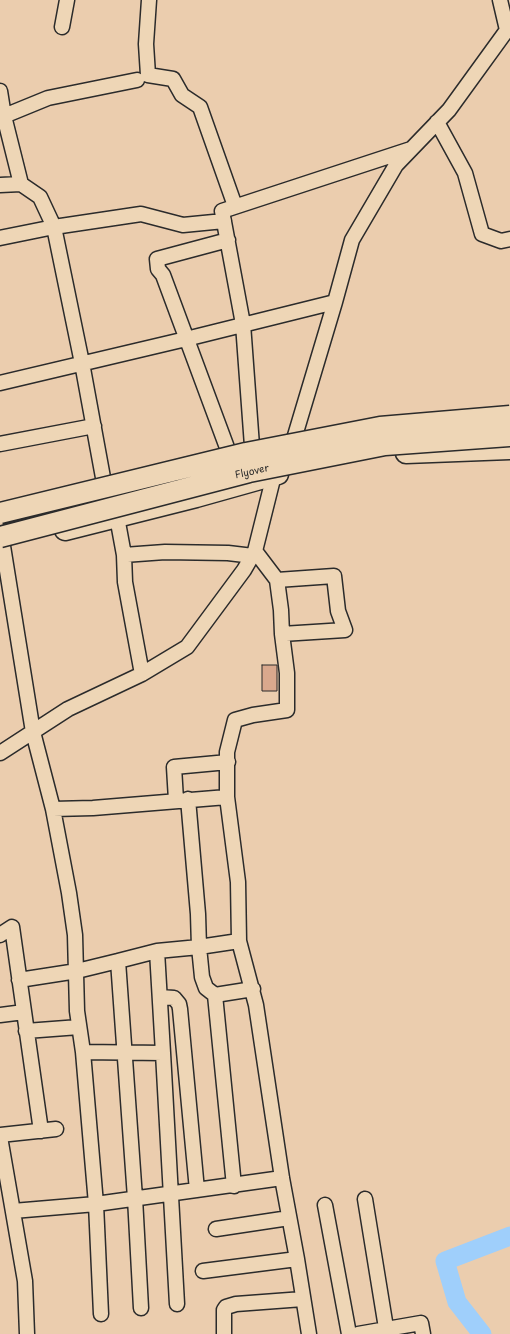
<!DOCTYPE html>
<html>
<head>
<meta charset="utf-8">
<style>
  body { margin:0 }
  canvas { display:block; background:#ebcdae }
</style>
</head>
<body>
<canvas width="510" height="1334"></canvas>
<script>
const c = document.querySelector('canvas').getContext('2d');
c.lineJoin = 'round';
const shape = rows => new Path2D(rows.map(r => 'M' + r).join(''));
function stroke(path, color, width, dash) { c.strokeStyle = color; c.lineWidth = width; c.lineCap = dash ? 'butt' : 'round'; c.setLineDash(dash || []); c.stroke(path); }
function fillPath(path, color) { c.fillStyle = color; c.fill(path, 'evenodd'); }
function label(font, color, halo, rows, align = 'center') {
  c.font = font + ' "Playpen Sans",sans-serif'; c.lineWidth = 3.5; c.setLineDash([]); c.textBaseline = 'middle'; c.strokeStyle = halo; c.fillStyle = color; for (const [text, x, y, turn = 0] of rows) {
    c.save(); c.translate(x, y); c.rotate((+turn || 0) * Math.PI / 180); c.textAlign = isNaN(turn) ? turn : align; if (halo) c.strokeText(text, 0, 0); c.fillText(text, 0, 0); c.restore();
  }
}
const river = shape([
  [482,1334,457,1302,445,1261,510,1236]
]);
const building = shape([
  [262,665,277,665,277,691,262,691,262,665]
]);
const minor = shape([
  [149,0,146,44,148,75,173,79,182,95,200,107,235,206],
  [62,27,67,0],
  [0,91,4,116,21,184,40,197,54,227,141,214,183,225,224,221],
  [4,116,48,98,137,80],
  [437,122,465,173,482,234,501,241,510,239],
  [0,185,21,184],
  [0,238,54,227,82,363,104,483],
  [228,240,157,259,158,269,163,275,229,453],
  [0,383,186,339,335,302],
  [294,439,335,302,352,240,396,165,449,110,507,30,500,0],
  [0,444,94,426],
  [117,517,124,555,125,582,142,674],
  [3,546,33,732,53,809,69,893,75,935,77,1011,83,1052,96,1204,101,1314],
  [255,551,277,580,281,610,282,634,287,673,287,710,253,715,235,720,227,752,227,797,238,882,239,941,256,1005,282,1178,297,1259,309,1334],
  [124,555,165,552,228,553,253,556],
  [277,580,334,576,338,611,345,630,282,634],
  [0,753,68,709,142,674,187,647,244,570,255,551,274,475,252,446,243,324,222,211,411,149],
  [188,799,198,914,199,947,202,977,206,988,215,995,253,989],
  [176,800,174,767,228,762],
  [53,809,93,808,227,797],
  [0,935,12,927,41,1131],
  [157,951,163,1053],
  [118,961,157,951,199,947,239,941],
  [19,980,77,971,118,961,135,1198,141,1308],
  [215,995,234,1186],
  [160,997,174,998,179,1004,180,1009,197,1190],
  [0,1015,24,1012],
  [26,1031,79,1027],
  [83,1052,163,1053,177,1304],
  [0,1135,56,1129],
  [0,1137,25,1281,27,1334],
  [365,1199,387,1334],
  [325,1205,349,1334],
  [13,1211,96,1204,282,1178],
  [216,1229,289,1218],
  [203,1271,297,1259],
  [224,1334,224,1310,226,1307,236,1304,303,1299],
  [358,1334,421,1323,423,1334]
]);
const highway = shape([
  [406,453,510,449],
  [65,530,196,497,278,474]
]);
const highwayBridge = shape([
  [0,513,246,453,380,427,510,416],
  [0,537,249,472,385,445,510,436]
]);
const streetNames = [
  ["Flyover",252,472,-13]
];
stroke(river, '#9fcffb', 19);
fillPath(building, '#d9a88d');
stroke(building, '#2b2b2b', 1);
stroke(minor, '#2b2b2b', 17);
stroke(highway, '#2b2b2b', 23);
stroke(minor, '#eed6b6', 14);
stroke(highway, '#eed6b6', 20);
stroke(highwayBridge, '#2b2b2b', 23, []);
stroke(highwayBridge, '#eed6b6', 20);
label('10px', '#2b2b2b', '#eed6b6', streetNames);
</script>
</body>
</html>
